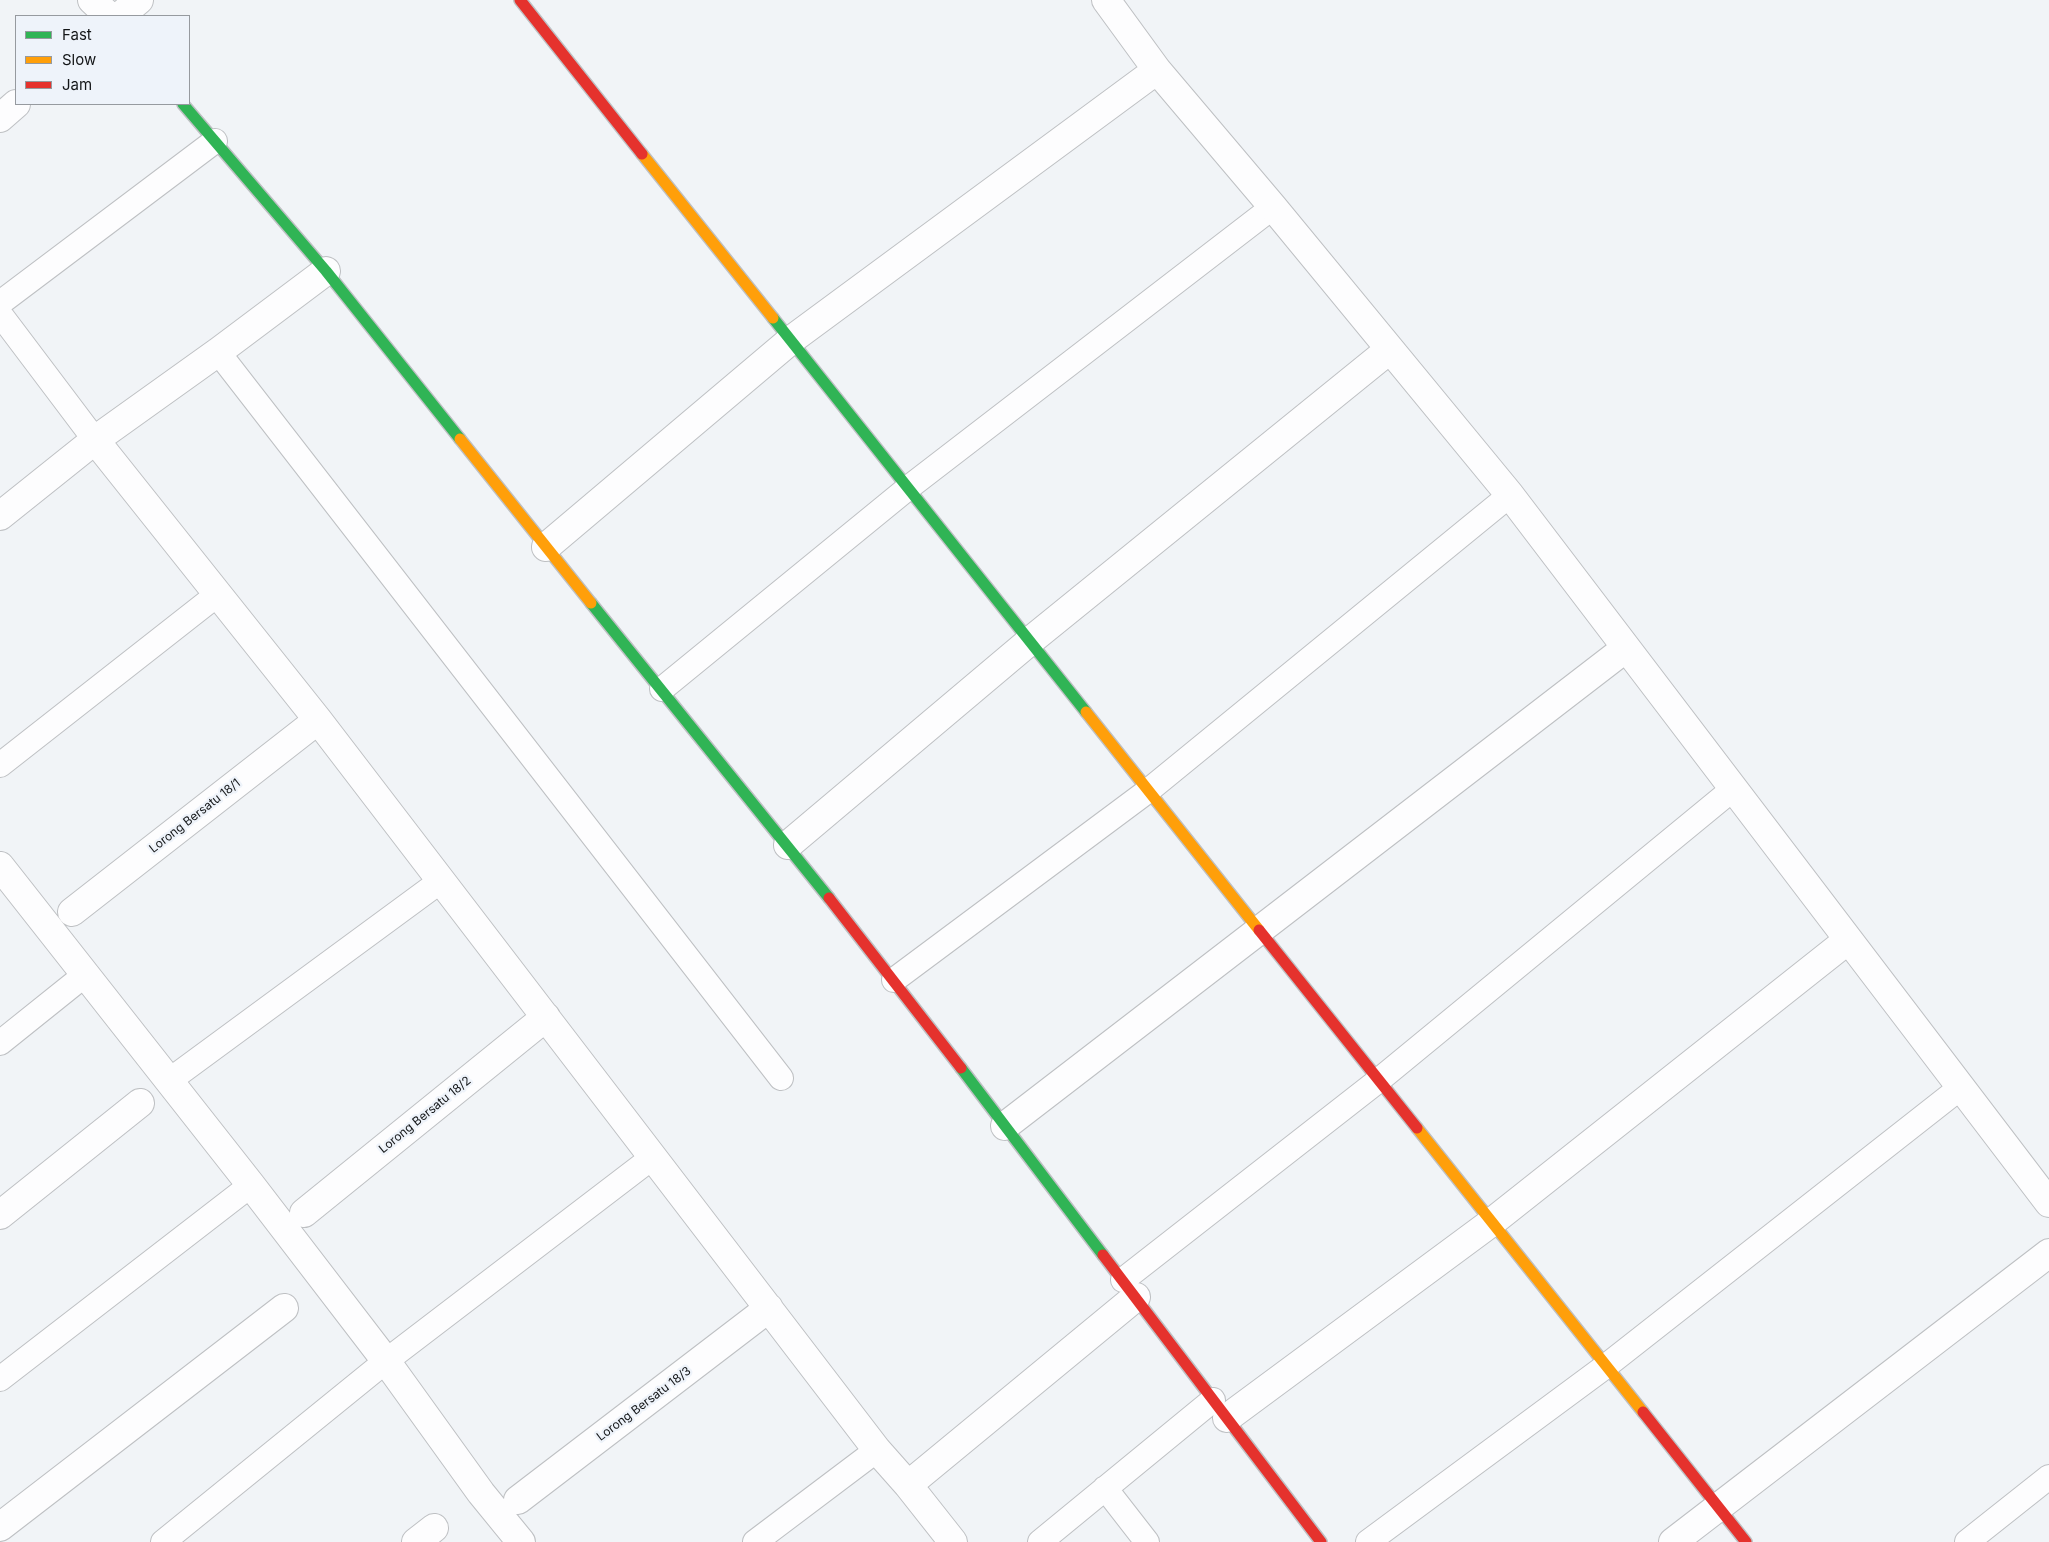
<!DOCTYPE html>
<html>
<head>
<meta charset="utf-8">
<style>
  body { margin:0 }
  #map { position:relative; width:2049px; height:1542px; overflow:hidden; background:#f1f4f7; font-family:Inter,sans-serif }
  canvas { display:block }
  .legend { position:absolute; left:15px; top:15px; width:175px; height:90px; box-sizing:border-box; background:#eef3fa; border:1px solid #969a9f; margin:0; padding:6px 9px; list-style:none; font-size:15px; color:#131517 }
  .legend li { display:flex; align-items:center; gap:10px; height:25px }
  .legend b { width:25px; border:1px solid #969a9f }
</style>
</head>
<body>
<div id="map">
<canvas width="2049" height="1542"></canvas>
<ul class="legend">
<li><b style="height:6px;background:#30b455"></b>Fast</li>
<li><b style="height:6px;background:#ff9f0a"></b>Slow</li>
<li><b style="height:6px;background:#e5322d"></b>Jam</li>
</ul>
</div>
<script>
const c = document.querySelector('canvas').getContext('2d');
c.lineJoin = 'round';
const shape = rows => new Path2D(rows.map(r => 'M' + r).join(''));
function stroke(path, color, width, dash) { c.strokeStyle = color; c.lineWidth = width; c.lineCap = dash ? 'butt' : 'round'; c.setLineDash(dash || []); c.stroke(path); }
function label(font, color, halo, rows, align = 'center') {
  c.font = font + ' Inter,sans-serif'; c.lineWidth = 4.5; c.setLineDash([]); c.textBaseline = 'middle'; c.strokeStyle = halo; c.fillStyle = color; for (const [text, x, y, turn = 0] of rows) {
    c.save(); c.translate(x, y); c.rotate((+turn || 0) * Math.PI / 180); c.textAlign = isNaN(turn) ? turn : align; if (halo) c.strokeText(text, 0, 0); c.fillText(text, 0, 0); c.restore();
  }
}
const lane = shape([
  [0,303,215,141],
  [0,314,95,440],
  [218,352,781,1078],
  [662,689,908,488,1273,207],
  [0,765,218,594],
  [894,980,1149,790,1510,495],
  [0,1043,86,974],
  [170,1080,442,880],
  [1123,1280,1379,1080,1733,789],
  [0,1379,251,1185],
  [1105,1488,1147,1542],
  [163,1542,386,1361,653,1157],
  [755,1542,877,1450],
  [1040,1542,1213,1400],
  [1368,1542,1606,1366,1960,1088],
  [1967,1542,2049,1477]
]);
const street = shape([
  [92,0,109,16],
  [1106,0,1157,70,1273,207,1510,495,2049,1203],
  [120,16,139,0],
  [0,118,16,104],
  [95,440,318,720,877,1450,908,1485,953,1542],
  [0,516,95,440,218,352,326,271],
  [546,547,791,340,1157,70],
  [788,845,1030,641,1389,350],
  [0,866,251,1185,386,1361,481,1493,521,1542],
  [72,912,318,720],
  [1005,1126,1626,648],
  [304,1213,546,1017],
  [0,1215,140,1103],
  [1227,1418,1492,1222,1848,940],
  [908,1485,1136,1297],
  [518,1500,769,1308],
  [0,1527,284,1308],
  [416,1542,434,1528],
  [1673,1542,2049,1253]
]);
const fast = shape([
  [183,104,326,271,460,439],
  [773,318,1086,712],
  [591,603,829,898],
  [961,1068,1103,1255]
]);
const slow = shape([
  [642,154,773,318],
  [460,439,591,603],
  [1086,712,1259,930],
  [1417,1128,1643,1412]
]);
const jam = shape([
  [520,0,642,154],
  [829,898,961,1068],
  [1259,930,1417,1128],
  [1103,1255,1321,1542],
  [1643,1412,1746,1542]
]);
const streetNames = [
  ["Lorong Bersatu 18/1",195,816,-38],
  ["Lorong Bersatu 18/2",425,1115,-39],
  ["Lorong Bersatu 18/3",644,1404,-37]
];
stroke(lane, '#bec0c3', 26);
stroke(street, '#bec0c3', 30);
stroke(fast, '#bec0c3', 14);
stroke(slow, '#bec0c3', 14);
stroke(jam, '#bec0c3', 14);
stroke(lane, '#fdfdfe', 24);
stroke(street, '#fdfdfe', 28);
stroke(fast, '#30b455', 11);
stroke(slow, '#ff9f0a', 11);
stroke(jam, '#e5322d', 11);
label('12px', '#131517', '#eef3fa', streetNames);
</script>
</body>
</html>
